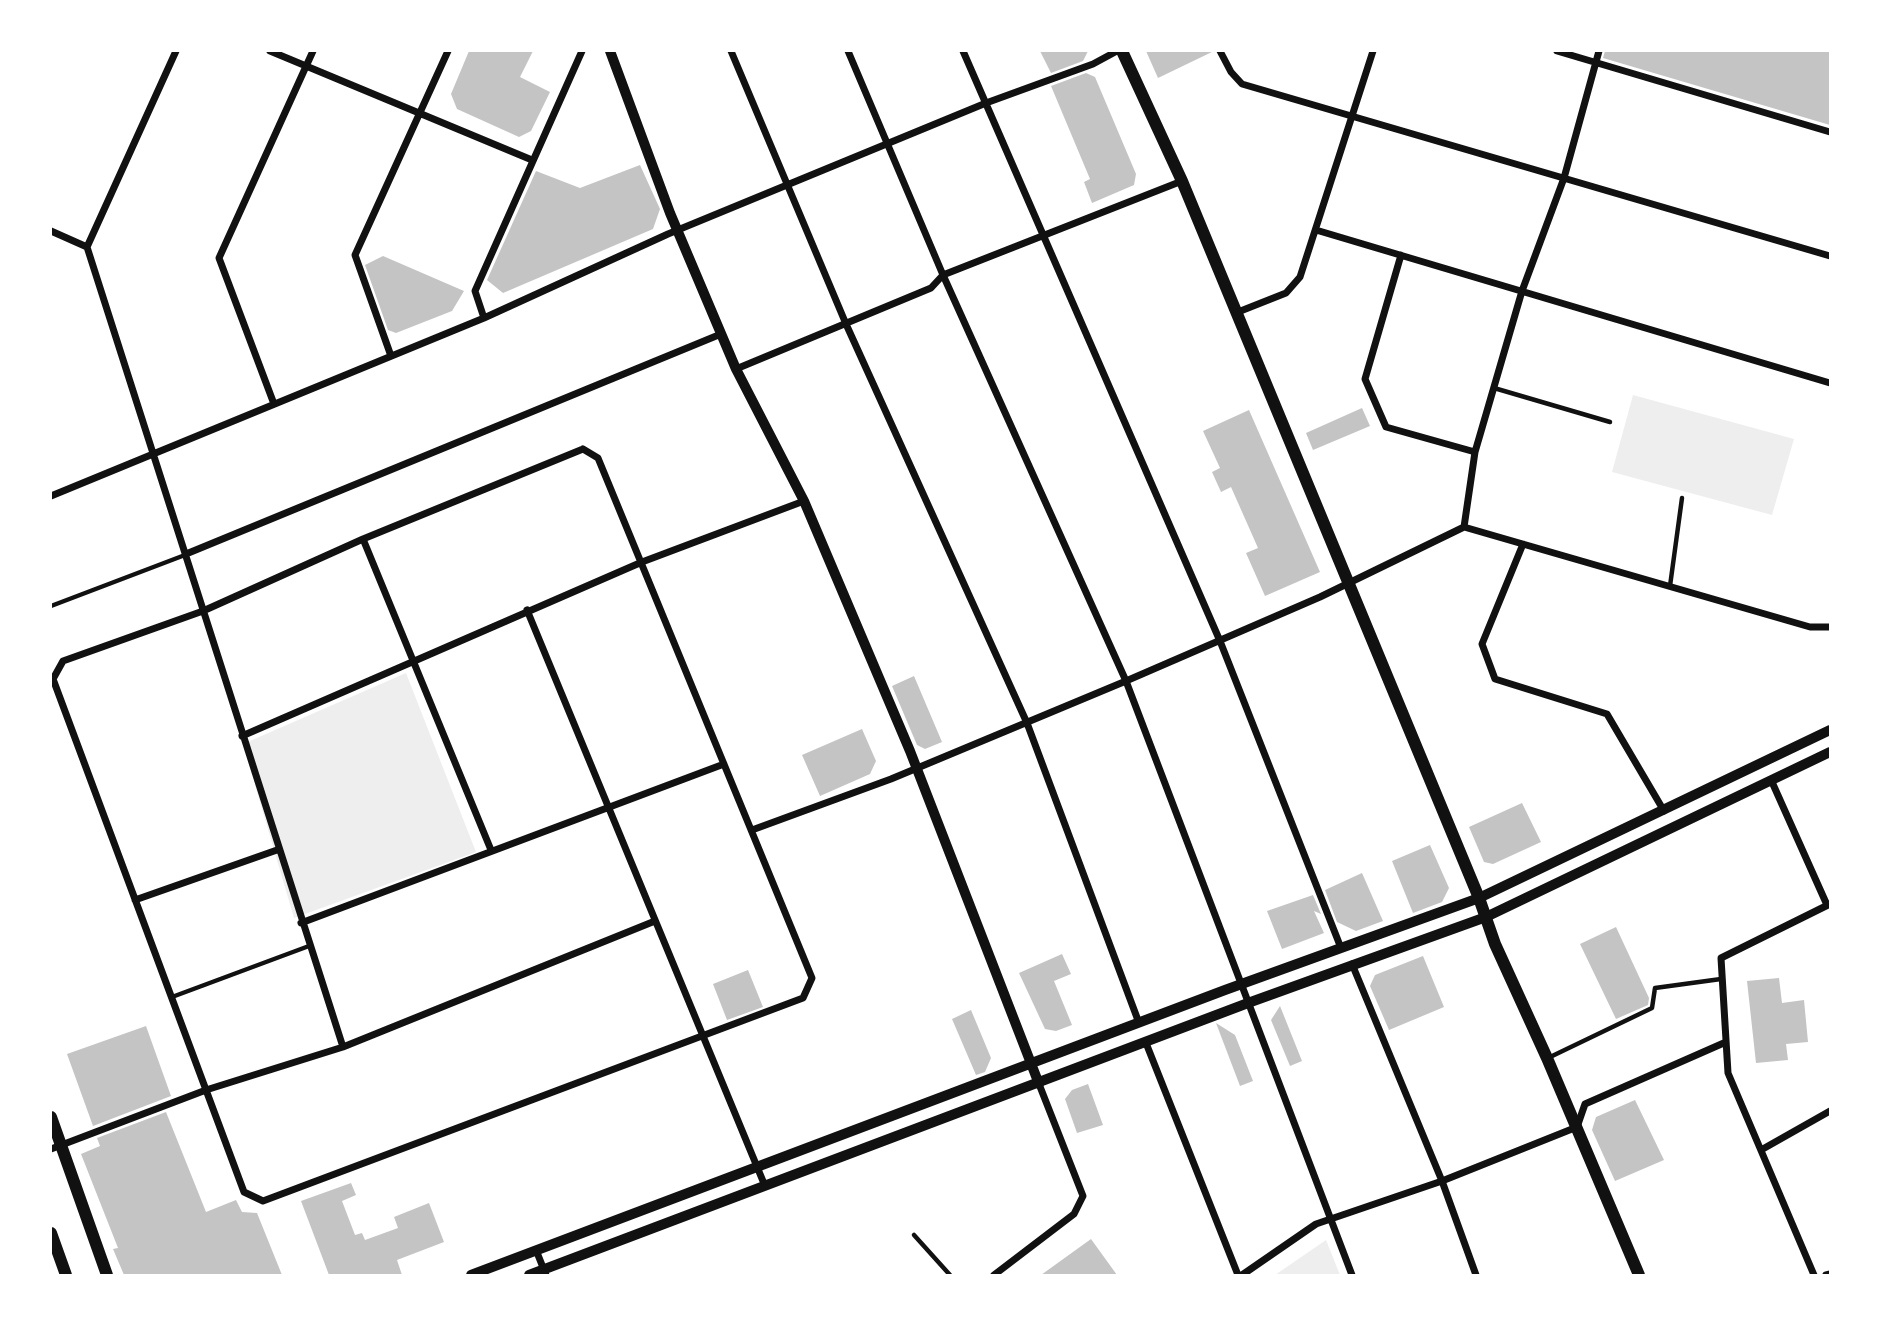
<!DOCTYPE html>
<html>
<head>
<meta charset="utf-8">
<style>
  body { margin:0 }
  #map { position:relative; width:1881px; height:1326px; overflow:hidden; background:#fff; font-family:Overpass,sans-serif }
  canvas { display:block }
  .frame { position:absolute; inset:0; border:52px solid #fff; pointer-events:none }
</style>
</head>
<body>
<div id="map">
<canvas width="1881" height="1326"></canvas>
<div class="frame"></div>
</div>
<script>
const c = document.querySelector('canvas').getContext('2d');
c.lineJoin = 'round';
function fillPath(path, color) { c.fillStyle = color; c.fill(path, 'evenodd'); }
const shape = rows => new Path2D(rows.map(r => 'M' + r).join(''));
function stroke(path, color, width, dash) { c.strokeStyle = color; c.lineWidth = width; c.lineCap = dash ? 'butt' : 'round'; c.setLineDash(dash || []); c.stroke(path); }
const green = shape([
  [1633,395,1794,439,1772,515,1612,472],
  [406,673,476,852,294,918,243,744],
  [1326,1240,1340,1275,1275,1275]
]);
const building = shape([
  [469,51,533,51,520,77,550,92,531,131,519,137,457,109,451,94],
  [1040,51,1088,51,1083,61,1051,73],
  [1146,51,1214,51,1158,78],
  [1605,51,1830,51,1830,125,1603,58],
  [1086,73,1095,77,1136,174,1134,185,1092,203,1084,182,1090,179,1051,86],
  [640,165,660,209,653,229,503,293,487,280,536,171,580,188],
  [383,256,464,291,452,311,396,333,388,330,365,265],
  [1362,408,1370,426,1313,450,1306,433],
  [1249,410,1320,572,1265,596,1246,553,1258,548,1231,487,1221,492,1212,472,1220,468,1203,431],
  [914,676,942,742,925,749,917,745,892,686],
  [862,729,876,761,870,774,820,796,802,755],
  [1522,803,1541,842,1493,864,1484,862,1469,827],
  [1430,845,1449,888,1442,902,1413,913,1392,861],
  [1362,873,1383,921,1356,931,1337,922,1325,890],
  [1313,895,1321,914,1314,911,1324,933,1282,949,1267,911],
  [1616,927,1649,998,1648,1005,1616,1019,1580,944],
  [1062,954,1071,974,1054,981,1072,1025,1056,1031,1045,1029,1019,973],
  [1423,956,1444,1007,1389,1030,1370,986,1375,975],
  [748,970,763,1007,727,1020,713,984],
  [1779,978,1782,1003,1804,1000,1808,1042,1786,1044,1788,1060,1756,1063,1747,981],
  [1280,1006,1302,1061,1290,1066,1271,1020],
  [971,1010,991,1058,985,1072,976,1075,952,1019],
  [1216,1023,1235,1035,1253,1081,1240,1086],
  [146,1026,171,1096,93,1126,67,1054],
  [1088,1084,1103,1125,1077,1133,1065,1099,1072,1090],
  [1635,1100,1664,1160,1615,1181,1592,1130,1596,1117],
  [166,1112,206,1212,236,1200,242,1212,257,1213,282,1275,124,1275,113,1249,118,1248,81,1154,100,1146,97,1138],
  [351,1183,356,1195,342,1201,355,1235,362,1233,365,1240,398,1228,394,1217,429,1203,444,1242,397,1260,402,1275,329,1275,301,1201],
  [1091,1239,1117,1275,1041,1275]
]);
const service = shape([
  [1494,388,1610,422],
  [1670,586,1682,498],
  [51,606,185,555],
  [172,997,309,946],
  [1548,1058,1652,1008,1655,988,1721,979],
  [914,1235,950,1275]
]);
const minor = shape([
  [176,51,87,247,343,1047],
  [270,51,532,160],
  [731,51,846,324,1027,723,1139,1023],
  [848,51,943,275,1126,681,1352,1275],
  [963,51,1220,641,1341,948],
  [1220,51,1231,72,1242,84,1830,256],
  [1557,51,1830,132],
  [1316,230,1830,383],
  [51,231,87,247],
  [1401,255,1365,379,1386,427,1475,452],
  [1238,312,1286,293,1300,277,1373,51],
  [484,318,475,291,582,51],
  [391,356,355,255,448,51],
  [736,369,931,288,943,275,1182,181],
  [274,404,219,258,313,51],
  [583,449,598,458,812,978,803,998,263,1201,244,1192,53,679,63,661,203,611,363,539,583,449],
  [51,496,484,318,668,234,986,103,1093,64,1117,51],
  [1464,527,1475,452,1522,291,1564,178,1599,51],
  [363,539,491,850],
  [1523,544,1482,644,1495,679,1607,714,1664,811],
  [186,554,721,334],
  [527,610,765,1186],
  [242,736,642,562,804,501],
  [1772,782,1827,905],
  [752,830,891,779,1126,681,1320,597,1464,527,1810,627,1830,627],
  [135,900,277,850],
  [301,923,724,764],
  [1352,964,1442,1181,1476,1275],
  [1146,1043,1238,1275],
  [51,1149,206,1090,343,1047,655,921],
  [1761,1150,1830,1111],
  [536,1250,546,1275],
  [994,1275,1074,1214,1083,1196,1039,1084],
  [1242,1275,1316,1224,1442,1181,1577,1127,1585,1104,1726,1042],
  [1814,1275,1728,1073,1721,958,1830,904],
  [1826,1275,1830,1274]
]);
const tertiary = shape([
  [610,51,670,213,736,369,804,501,910,751,1039,1084],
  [471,1275,1225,990,1479,898,1830,730],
  [529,1275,1248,1003,1486,917,1830,752]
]);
const primary = shape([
  [1122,51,1182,181,1479,898,1495,944,1547,1058,1639,1275],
  [51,1117,107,1275],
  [51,1233,66,1275]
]);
fillPath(green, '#eee');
fillPath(building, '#c4c4c4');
stroke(service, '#111', 4.5);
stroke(minor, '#111', 7);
stroke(tertiary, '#111', 10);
stroke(primary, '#111', 12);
</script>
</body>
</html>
